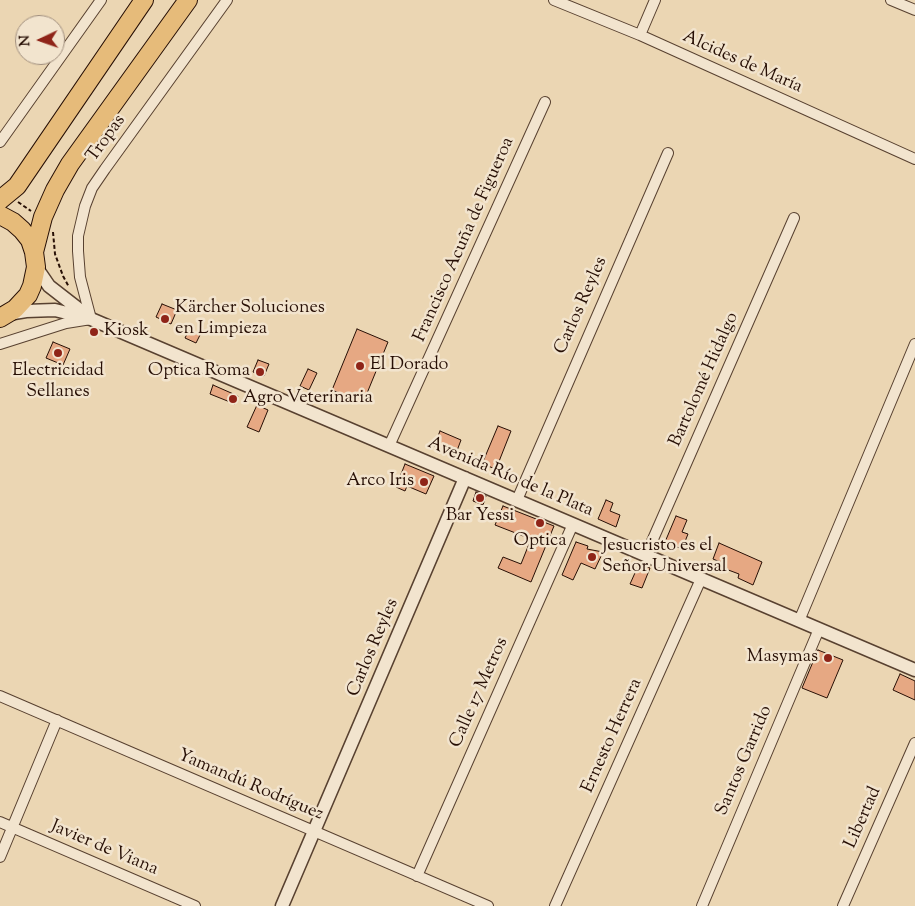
<!DOCTYPE html>
<html>
<head>
<meta charset="utf-8">
<style>
  body { margin:0 }
  #map { position:relative; width:915px; height:906px; overflow:hidden; background:#ebd6b3; font-family:"Sorts Mill Goudy",serif }
  canvas { display:block }
  .north { position:absolute; left:15px; top:15px; width:50px; height:50px; box-sizing:border-box; background:#f2e4ce; border:1px solid #a18f7e; border-radius:50%; rotate:267deg; font-size:14px; font-weight:700; line-height:20px; text-align:center; color:#270f05 }
  .north::after { content:''; display:block; margin:auto; width:18px; height:22px; background:#8f2418; clip-path:polygon(50% 0,100% 100%,50% 72%,0 100%) }
</style>
</head>
<body>
<div id="map">
<canvas width="915" height="906"></canvas>
<div class="north">N</div>
</div>
<script>
const c = document.querySelector('canvas').getContext('2d');
c.lineJoin = 'round';
function fillPath(path, color) { c.fillStyle = color; c.fill(path, 'evenodd'); }
const shape = rows => new Path2D(rows.map(r => 'M' + r).join(''));
function stroke(path, color, width, dash) { c.strokeStyle = color; c.lineWidth = width; c.lineCap = dash ? 'butt' : 'round'; c.setLineDash(dash || []); c.stroke(path); }
function label(font, color, halo, rows, align = 'center') {
  c.font = font + ' "Sorts Mill Goudy",serif'; c.lineWidth = 5; c.setLineDash([]); c.textBaseline = 'middle'; c.strokeStyle = halo; c.fillStyle = color; for (const [text, x, y, turn = 0] of rows) {
    c.save(); c.translate(x, y); c.rotate((+turn || 0) * Math.PI / 180); c.textAlign = isNaN(turn) ? turn : align; if (halo) c.strokeText(text, 0, 0); c.fillText(text, 0, 0); c.restore();
  }
}
const building = shape([
  [162,304,177,310,171,324,156,317,162,304],
  [357,329,388,342,363,403,332,390,357,329],
  [189,330,200,335,196,343,185,338,189,330],
  [53,342,70,349,63,365,46,358,53,342],
  [258,360,269,364,264,376,253,372,258,360],
  [308,369,317,373,309,390,300,386,308,369],
  [213,385,238,396,235,404,210,394,213,385],
  [257,405,268,410,259,432,247,427,257,405],
  [498,426,511,431,496,469,482,464,498,426],
  [440,431,461,440,455,456,434,446,440,431],
  [405,464,434,476,426,494,407,486,405,491,396,487,405,464],
  [476,492,486,496,483,505,473,501,476,492],
  [606,500,613,503,610,511,620,515,616,527,598,519,606,500],
  [503,506,554,526,531,582,498,568,503,557,521,564,531,539,495,525,503,506],
  [676,516,687,520,682,532,688,534,682,549,665,542,676,516],
  [576,542,588,546,587,549,603,552,595,569,581,563,573,580,562,575,576,542],
  [719,543,762,562,753,585,738,578,739,574,723,568,725,564,713,559,719,543],
  [639,564,650,568,642,588,630,584,639,564],
  [818,650,843,660,827,698,802,688,818,650],
  [900,674,915,681,915,700,893,690,900,674]
]);
const path = shape([
  [18,202,31,211],
  [53,232,55,254,63,276,69,287]
]);
const minor = shape([
  [554,0,640,35,915,159],
  [891,0,915,10],
  [640,35,655,0],
  [0,142,101,0],
  [0,344,66,323,91,319,80,277,78,251,78,236,85,206,92,188,105,169,227,0],
  [389,446,545,102],
  [517,500,668,153],
  [646,555,794,218],
  [799,621,915,344],
  [0,696,488,906],
  [0,822,195,906],
  [0,857,57,720],
  [417,876,573,524],
  [555,906,701,579],
  [702,906,819,629],
  [843,906,915,743]
]);
const tertiary = shape([
  [36,267,49,286,85,314],
  [8,314,26,311,55,310,91,319,915,670],
  [282,906,465,478]
]);
const trunk = shape([
  [0,200,17,186,144,0],
  [0,215,13,222,22,230,30,240,34,252,36,267,32,286,28,295,15,309,0,318],
  [34,252,43,217,55,190,70,164,188,0]
]);
const markers = [
  [165,319,5,"#8f2418"],
  [94,332,5,"#8f2418"],
  [58,353,5,"#8f2418"],
  [360,366,5,"#8f2418"],
  [260,372,5,"#8f2418"],
  [233,399,5,"#8f2418"],
  [424,482,5,"#8f2418"],
  [480,498,5,"#8f2418"],
  [540,523,5,"#8f2418"],
  [592,557,5,"#8f2418"],
  [828,658,5,"#8f2418"]
];
const streetNames = [
  ["Alcides de María",742,63,24],
  ["Tropas",107,139,-54],
  ["Francisco Acuña de Figueroa",465,240,-66],
  ["Carlos Reyles",582,306,-66],
  ["Bartolomé Hidalgo",705,380,-66],
  ["Avenida Río de la Plata",510,478,23],
  ["Carlos Reyles",374,648,-67],
  ["Calle 17 Metros",480,693,-66],
  ["Ernesto Herrera",613,736,-66],
  ["Santos Garrido",745,761,-67],
  ["Yamandú Rodríguez",250,786,23],
  ["Libertad",864,818,-66],
  ["Javier de Viana",104,849,23]
];
const poiNames = [
  ["Kärcher Soluciones",175,309],
  ["en Limpieza",175,330],
  ["Kiosk",104,332],
  ["El Dorado",370,366],
  ["Electricidad",58,372,"center"],
  ["Sellanes",58,393,"center"],
  ["Optica Roma",250,372,"right"],
  ["Agro Veterinaria",243,399],
  ["Arco Iris",414,482,"right"],
  ["Bar Yessi",480,517,"center"],
  ["Optica",540,542,"center"],
  ["Jesucristo es el",602,547],
  ["Señor Universal",602,568],
  ["Masymas",818,658,"right"]
];
fillPath(building, '#e6a883');
stroke(building, '#270f05', 1);
stroke(minor, '#584130', 12);
stroke(tertiary, '#584130', 15);
stroke(trunk, '#270f05', 20);
stroke(path, '#270f05', 2, [4, 2.5]);
stroke(minor, '#f2e4ce', 10);
stroke(tertiary, '#f2e4ce', 12);
stroke(trunk, '#e6bb7a', 18);
for (const [x, y, r, color] of markers) { const dot = new Path2D(); dot.arc(x, y, r, 0, 2 * Math.PI); c.fillStyle = color; c.fill(dot); stroke(dot, '#f2e4ce', 2); }
label('18px', '#270f05', '#f2e4ce', streetNames);
label('18px', '#270f05', '#f2e4ce', poiNames, 'left');
</script>
</body>
</html>
